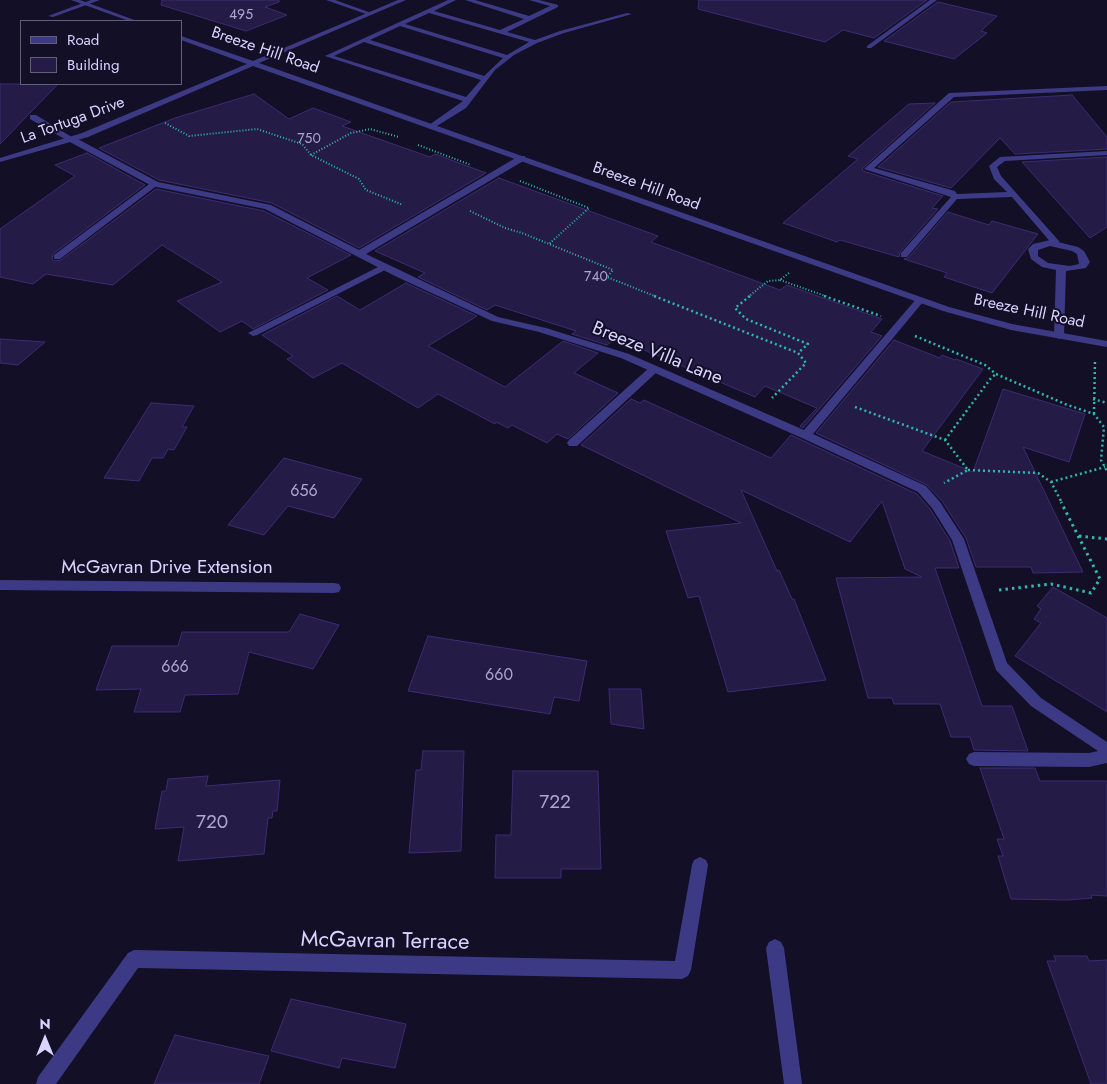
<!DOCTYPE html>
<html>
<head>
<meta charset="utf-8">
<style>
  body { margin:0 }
  #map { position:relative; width:1107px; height:1084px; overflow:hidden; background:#130f26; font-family:Jost,sans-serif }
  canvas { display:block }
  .legend { position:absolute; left:20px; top:20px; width:162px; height:65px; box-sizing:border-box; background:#130f26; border:1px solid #625e7d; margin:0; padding:6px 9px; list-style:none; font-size:15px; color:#d9d4ff }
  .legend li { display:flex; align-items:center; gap:10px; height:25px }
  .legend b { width:25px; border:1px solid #625e7d }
  .north { position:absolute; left:20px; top:1014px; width:50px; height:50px; -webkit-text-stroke:4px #130f26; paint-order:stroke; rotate:0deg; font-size:14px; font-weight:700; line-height:20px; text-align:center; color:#d9d4ff }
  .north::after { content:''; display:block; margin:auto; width:18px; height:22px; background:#d9d4ff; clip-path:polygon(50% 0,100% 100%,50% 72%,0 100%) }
</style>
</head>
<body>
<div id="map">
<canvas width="1107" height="1084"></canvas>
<ul class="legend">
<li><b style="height:6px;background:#3d3a85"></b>Road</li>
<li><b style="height:14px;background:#241b47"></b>Building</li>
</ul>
<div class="north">N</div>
</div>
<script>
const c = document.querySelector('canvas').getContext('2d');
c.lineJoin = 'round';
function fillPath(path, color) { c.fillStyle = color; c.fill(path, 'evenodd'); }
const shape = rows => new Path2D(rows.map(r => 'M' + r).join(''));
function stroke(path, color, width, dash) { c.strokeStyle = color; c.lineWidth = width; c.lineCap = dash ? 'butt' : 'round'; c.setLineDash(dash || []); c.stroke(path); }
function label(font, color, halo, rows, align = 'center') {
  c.font = font + ' Jost,sans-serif'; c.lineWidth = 4; c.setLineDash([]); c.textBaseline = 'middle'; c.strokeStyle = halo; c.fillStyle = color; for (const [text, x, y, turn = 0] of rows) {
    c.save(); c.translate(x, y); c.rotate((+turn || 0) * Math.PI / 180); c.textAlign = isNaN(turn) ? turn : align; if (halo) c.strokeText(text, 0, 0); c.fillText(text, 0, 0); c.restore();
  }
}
const building = shape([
  [162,0,279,0,279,2,265,7,287,15,246,31,161,5,162,0],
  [699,0,927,0,874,38,843,30,825,42,698,9,699,0],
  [938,2,997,16,981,31,987,33,954,59,884,41,938,2],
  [0,84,58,84,0,144,0,84],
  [254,94,289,119,313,108,351,122,342,126,430,157,435,154,486,173,359,248,272,203,159,180,99,148,175,118,254,94],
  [1072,95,1107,137,1107,149,1015,154,1000,138,951,188,878,167,951,102,1072,95],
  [935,103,862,169,863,171,943,196,932,208,938,209,900,252,899,257,840,240,837,242,783,223,858,159,848,156,909,104,935,103],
  [87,153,145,185,53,254,52,259,54,261,61,260,156,189,264,211,351,255,307,278,328,290,253,329,242,321,220,332,177,301,222,282,162,245,113,285,46,274,33,284,0,277,0,229,75,176,55,165,87,153],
  [1107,157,1107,227,1090,238,1022,162,1107,157],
  [499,178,658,236,651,242,780,290,787,285,882,319,871,332,882,336,803,428,800,426,817,408,765,386,755,397,616,338,607,345,572,334,576,331,495,305,487,310,418,277,425,273,375,251,499,178],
  [948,212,989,225,992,221,1038,234,992,293,944,277,947,273,904,259,908,258,948,212],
  [406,283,477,316,428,346,505,387,563,341,598,353,574,373,618,393,568,439,557,434,547,443,512,425,508,428,496,422,495,424,438,394,418,408,342,363,313,378,287,359,293,356,262,335,337,296,360,310,406,283],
  [0,339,45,342,18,365,0,363,0,339],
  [894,340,940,358,942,355,955,360,956,359,983,369,922,451,973,472,1003,389,1085,414,1069,462,1023,447,1083,572,1033,573,1031,567,976,567,966,538,942,501,927,485,816,433,894,340],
  [631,399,640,403,644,400,771,458,791,435,917,494,930,509,950,541,959,568,935,568,982,706,1012,706,1028,751,974,750,970,737,951,737,940,704,894,704,892,698,868,698,836,578,922,577,905,569,882,501,850,542,741,490,777,571,779,570,792,599,794,599,826,680,728,692,699,596,688,598,666,531,741,523,581,445,631,399],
  [151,403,194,406,182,427,187,427,174,450,168,449,163,458,152,458,139,481,104,478,151,403],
  [284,458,362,479,334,518,288,506,264,535,228,525,284,458],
  [1053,587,1107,618,1107,712,1015,656,1041,623,1034,619,1041,609,1037,606,1053,587],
  [300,614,339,625,313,669,249,652,238,694,185,695,180,712,134,712,141,689,96,690,112,646,178,646,182,632,289,632,300,614],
  [428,636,587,661,579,701,554,697,550,714,408,691,428,636],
  [609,689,641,689,644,729,611,724,609,689],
  [423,751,464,751,461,851,409,853,416,770,421,770,423,751],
  [980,768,1035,768,1040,781,1107,781,1107,896,1091,895,1092,898,1068,900,1011,899,998,856,1003,856,997,839,1004,839,980,768],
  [513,771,598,771,601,869,561,869,561,878,495,878,496,835,511,835,513,771],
  [208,776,206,786,280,780,277,811,273,811,272,818,268,818,264,854,178,861,184,827,155,829,162,791,166,791,168,779,208,776],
  [1054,956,1087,956,1089,961,1107,960,1107,1084,1091,1084,1047,961,1056,961,1054,956],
  [291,999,406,1024,395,1068,342,1058,339,1068,271,1051,291,999],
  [175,1035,269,1056,259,1084,154,1084,175,1035]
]);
const pathFar2 = shape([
  [165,123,189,136,257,129,302,144,311,155,359,179,366,190,403,205],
  [418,145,471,165],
  [311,155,351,133,370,129,399,137],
  [520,181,589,208,549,244],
  [470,211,505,228,522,233,613,270,607,277,657,297],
  [780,280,828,297],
  [748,297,768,281,780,280,789,273]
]);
const pathFar1 = shape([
  [654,296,798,353,806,363,772,398],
  [750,296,735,308,746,319,808,344,798,353],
  [824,296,881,316],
  [915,336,985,365,996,374,1065,404,1094,414,1104,427,1101,460,1107,471],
  [1093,399,1107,403],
  [855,407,945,440,968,470,944,483],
  [1094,414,1095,360],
  [945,440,991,378,996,374],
  [968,470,1038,473,1051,482,1062,503],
  [1051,482,1105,467]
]);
const path = shape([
  [1079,536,1107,539],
  [999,590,1051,584,1091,593,1100,579,1061,502]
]);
const service = shape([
  [91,0,100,0,53,17,48,16,91,0],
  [326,0,335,0,374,14,369,15,326,0],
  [448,0,456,0,434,11,500,30,524,19,465,0,475,0,529,16,550,6,529,0,539,0,558,5,558,7,507,32,535,40,560,31,627,13,632,14,564,33,537,43,514,55,495,70,466,108,432,129,429,129,429,125,463,101,325,56,448,0],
  [429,13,529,42,507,55,405,24,429,13],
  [400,26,503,58,484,76,370,40,400,26],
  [364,42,481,80,466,97,334,56,364,42],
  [930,0,937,0,871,48,867,48,867,46,930,0],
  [30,115,36,115,75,139,68,141,30,119,30,115],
  [152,182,159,184,60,259,54,259,54,255,152,182],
  [1050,240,1078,247,1084,251,1090,262,1086,268,1066,271,1064,336,1059,339,1054,336,1056,270,1042,267,1031,259,1028,249,1033,244,1050,240],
  [1050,246,1072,251,1077,254,1079,264,1070,266,1048,263,1038,256,1038,250,1050,246],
  [384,264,389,267,387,269,257,335,253,336,248,333,384,264],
  [654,366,658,367,659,369,658,371,577,446,569,446,567,443,569,440,650,367,654,366],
  [1107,749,1107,763,1089,767,974,766,969,764,966,759,969,754,974,752,1089,753,1107,749]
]);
const minor = shape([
  [1107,86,1107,90,954,97,874,168,955,191,957,194,1007,192,994,179,989,166,1000,157,1107,151,1107,155,1005,161,997,167,1001,176,1059,241,1059,245,1053,245,1012,197,957,199,907,257,901,257,901,253,951,197,864,169,949,93,1107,86],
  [68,137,74,137,158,182,271,205,359,250,519,156,525,156,525,160,366,254,498,317,546,328,629,354,804,430,917,298,923,298,923,302,813,434,926,486,940,502,964,539,1007,663,1041,698,1107,742,1107,757,1031,706,996,670,952,540,932,508,918,492,802,438,621,358,539,332,492,321,395,276,265,209,152,186,68,141,68,137],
  [0,580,334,583,339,584,341,588,339,592,334,593,0,590,0,580],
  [700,857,706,860,708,865,691,970,688,976,682,979,138,968,56,1084,36,1084,38,1077,128,953,134,950,675,961,692,865,694,860,700,857],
  [775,939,781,942,784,948,802,1084,784,1084,766,948,769,942,775,939]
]);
const tertiary = shape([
  [71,0,80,0,137,21,129,21,71,0],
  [398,0,406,0,259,63,949,307,1012,324,1107,341,1107,347,1011,330,943,311,253,66,88,137,0,162,0,158,82,133,247,64,181,40,181,36,253,61,398,0]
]);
const farNumbernames = [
  ["495",241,16],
  ["750",309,140],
  ["740",596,278]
];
const farStreetnames = [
  ["Breeze Hill Road",265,51,19],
  ["La Tortuga Drive",73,121,-20],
  ["Breeze Hill Road",646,187,20],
  ["Breeze Hill Road",1029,312,12]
];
const numberNames = [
  ["656",304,492],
  ["666",175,668],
  ["660",499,676]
];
const streetNames = [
  ["Breeze Villa Lane",657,354,22],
  ["McGavran Drive Extension",167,568]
];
const nearNumbernames = [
  ["722",555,803],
  ["720",212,823]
];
const nearStreetnames = [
  ["McGavran Terrace",385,942,1]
];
fillPath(building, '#241b47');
stroke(building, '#3b2d73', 1);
stroke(pathFar2, '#2fb8b0', 2, [1, 2]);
stroke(pathFar1, '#2fb8b0', 2.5, [2, 3]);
stroke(path, '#2fb8b0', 3, [2.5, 4]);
fillPath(service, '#3d3a85');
fillPath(minor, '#3d3a85');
fillPath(tertiary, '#3d3a85');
label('14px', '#aca6d1', null, farNumbernames);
label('16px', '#d9d4ff', '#130f26', farStreetnames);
label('16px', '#aca6d1', null, numberNames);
label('19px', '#d9d4ff', '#130f26', streetNames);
label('19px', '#aca6d1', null, nearNumbernames);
label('22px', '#d9d4ff', '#130f26', nearStreetnames);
</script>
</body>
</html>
